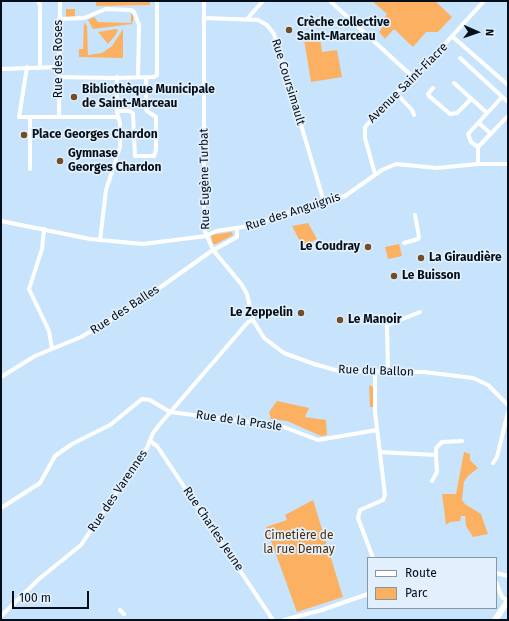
<!DOCTYPE html>
<html>
<head>
<meta charset="utf-8">
<style>
  body { margin:0 }
  #map { position:relative; width:509px; height:621px; overflow:hidden; background:#c8e4fd; font-family:"Fira Sans",sans-serif }
  canvas { display:block }
  .frame { position:absolute; inset:0; border:2px solid #040f19; pointer-events:none }
  .legend { position:absolute; left:367px; top:557px; width:130px; height:52px; box-sizing:border-box; background:#e2effc; border:1px solid #8995a1; margin:0; padding:5px 7px; list-style:none; font-size:12px; color:#040f19 }
  .legend li { display:flex; align-items:center; gap:8px; height:20px }
  .legend b { width:20px; border:1px solid #8995a1 }
  .north { position:absolute; left:457px; top:12px; width:40px; height:40px; -webkit-text-stroke:3px #e2effc; paint-order:stroke; rotate:92deg; font-size:11px; font-weight:700; line-height:16px; text-align:center; color:#040f19 }
  .north::after { content:''; display:block; margin:auto; width:14px; height:18px; background:#040f19; clip-path:polygon(50% 0,100% 100%,50% 72%,0 100%) }
  .scale { position:absolute; left:12px; top:591px; width:77px; height:18px; box-sizing:border-box; border:2px solid #040f19; border-top:0; padding-left:5px; font-size:12px; line-height:14px; white-space:nowrap; color:#040f19; -webkit-text-stroke:3px #e2effc; paint-order:stroke }
</style>
</head>
<body>
<div id="map">
<canvas width="509" height="621"></canvas>
<div class="frame"></div>
<ul class="legend">
<li><b style="height:5px;background:#fff"></b>Route</li>
<li><b style="height:11px;background:#fcb162"></b>Parc</li>
</ul>
<div class="north">N</div>
<div class="scale">100 m</div>
</div>
<script>
const c = document.querySelector('canvas').getContext('2d');
c.lineJoin = 'round';
function fillPath(path, color) { c.fillStyle = color; c.fill(path, 'evenodd'); }
const shape = rows => new Path2D(rows.map(r => 'M' + r).join(''));
function stroke(path, color, width, dash) { c.strokeStyle = color; c.lineWidth = width; c.lineCap = dash ? 'butt' : 'round'; c.setLineDash(dash || []); c.stroke(path); }
function label(font, color, halo, rows, align = 'center') {
  c.font = font + ' "Fira Sans",sans-serif'; c.lineWidth = 3.5; c.setLineDash([]); c.textBaseline = 'middle'; c.strokeStyle = halo; c.fillStyle = color; for (const [text, x, y, turn = 0] of rows) {
    c.save(); c.translate(x, y); c.rotate((+turn || 0) * Math.PI / 180); c.textAlign = isNaN(turn) ? turn : align; if (halo) c.strokeText(text, 0, 0); c.fillText(text, 0, 0); c.restore();
  }
}
const green = shape([
  [96,1,150,1,150,5,96,6],
  [372,1,435,1,452,17,438,32,426,32,413,47,394,29,385,39,379,32,382,28,380,25,387,14],
  [66,9,75,9,75,18,66,18],
  [131,13,134,17,132,24,93,29,88,20,94,17,98,22,131,23],
  [84,22,87,26,88,55,102,53,112,46,123,29,123,58,79,57,79,49,83,49],
  [116,29,118,30,115,36,108,44,98,32],
  [320,37,322,52,337,50,342,77,311,82,304,39],
  [308,223,317,239,303,247,292,226],
  [232,232,233,235,216,244,213,244,211,235],
  [399,244,402,256,388,259,385,247],
  [369,385,373,387,373,407,370,407],
  [277,401,309,408,305,417,326,420,327,435,321,436,287,421,271,419,269,412],
  [464,452,470,454,470,460,478,468,468,476,464,482,462,500,465,504,481,514,488,534,473,537,466,526,465,516,461,516,460,521,450,522,446,525,442,494,456,494],
  [313,500,343,597,297,612,266,527,287,520,285,515]
]);
const street = shape([
  [38,1,40,5,40,67],
  [204,1,204,229,213,250,242,285,247,294,253,320,264,338,284,353,314,364,339,371,424,372,473,378,488,385,508,405],
  [330,1,413,77],
  [204,18,258,20,267,25,274,34,324,202],
  [59,19,84,18,106,9,131,10,134,12,139,25,138,77],
  [247,19,263,1],
  [453,37,508,85],
  [460,58,508,102],
  [27,67,19,117,118,117],
  [1,69,59,67],
  [59,77,113,78,154,77,157,75,157,1],
  [454,83,487,113],
  [433,88,428,94,429,96,450,114,457,113,471,99],
  [396,93,412,110,414,115],
  [117,111,129,111,133,113,135,156,154,156,156,150,156,117,147,111,146,108,146,77],
  [59,116,60,1],
  [479,123,491,134],
  [478,147,471,142,468,134,502,97],
  [478,164,478,147,508,116],
  [30,169,30,117],
  [375,174,365,138,365,127,396,93,424,67,484,1],
  [1,221,90,239,143,244,206,236,216,231,256,225,282,214,345,196,382,170,396,164,437,168,478,164,508,164],
  [44,229,42,249,29,289,49,331,52,348],
  [100,240,106,190,120,147,120,123,117,112,117,77],
  [404,243,418,239,419,237,415,215],
  [388,372,387,325,420,312],
  [1,377,35,356,81,337,131,308,210,252,237,237,237,230],
  [150,441,157,446,273,620],
  [380,452,436,455,437,472,432,481],
  [436,455,436,448,442,442,462,441],
  [493,463,497,457,508,412],
  [1,508,40,483,55,456,72,444,110,425,142,399,150,400,170,412,281,426,318,440,377,430],
  [373,558,358,518,360,510,383,500,385,495,375,412,375,372],
  [496,573,508,576],
  [496,582,502,597,508,601],
  [120,610,124,614],
  [1,616,39,579,81,545,119,489,142,460,153,433,160,424,242,329,248,322,253,320],
  [284,620,322,610,368,594]
]);
const secondary = shape([
  [495,620,508,601]
]);
const markers = [
  [289,30,4,"#724e28"],
  [74,97,4,"#724e28"],
  [24,135,4,"#724e28"],
  [60,161,4,"#724e28"],
  [368,247,4,"#724e28"],
  [421,258,4,"#724e28"],
  [394,276,4,"#724e28"],
  [301,313,4,"#724e28"],
  [340,320,4,"#724e28"]
];
const poiNames = [
  ["Crèche collective",297,23],
  ["Saint-Marceau",297,37],
  ["Bibliothèque Municipale",82,90],
  ["de Saint-Marceau",82,104],
  ["Place Georges Chardon",32,135],
  ["Gymnase",68,154],
  ["Georges Chardon",68,168],
  ["Le Coudray",360,247,"right"],
  ["La Giraudière",429,258],
  ["Le Buisson",402,276],
  ["Le Zeppelin",293,313,"right"],
  ["Le Manoir",348,320]
];
const streetNames = [
  ["Rue des Roses",59,59,-90],
  ["Rue Coursimault",288,82,73],
  ["Avenue Saint-Fiacre",408,83,-45],
  ["Rue Eugène Turbat",205,179,-91],
  ["Rue des Anguignis",293,212,-18],
  ["Rue des Balles",125,310,-33],
  ["Rue du Ballon",376,371,2],
  ["Rue de la Prasle",239,421,8],
  ["Rue des Varennes",118,491,-56],
  ["Rue Charles Jeune",213,529,56]
];
const parkNames = [
  ["Cimetière de",299,536],
  ["la rue Demay",299,550]
];
fillPath(green, '#fcb162');
stroke(street, '#fff', 4);
stroke(secondary, '#fff', 6);
for (const [x, y, r, color] of markers) { const dot = new Path2D(); dot.arc(x, y, r, 0, 2 * Math.PI); c.fillStyle = color; c.fill(dot); stroke(dot, '#e2effc', 1.5); }
label('bold 12px', '#040f19', '#e2effc', poiNames, 'left');
label('12px', '#040f19', '#e2effc', streetNames);
label('12px', '#4e2f0a', '#e2effc', parkNames);
</script>
</body>
</html>
